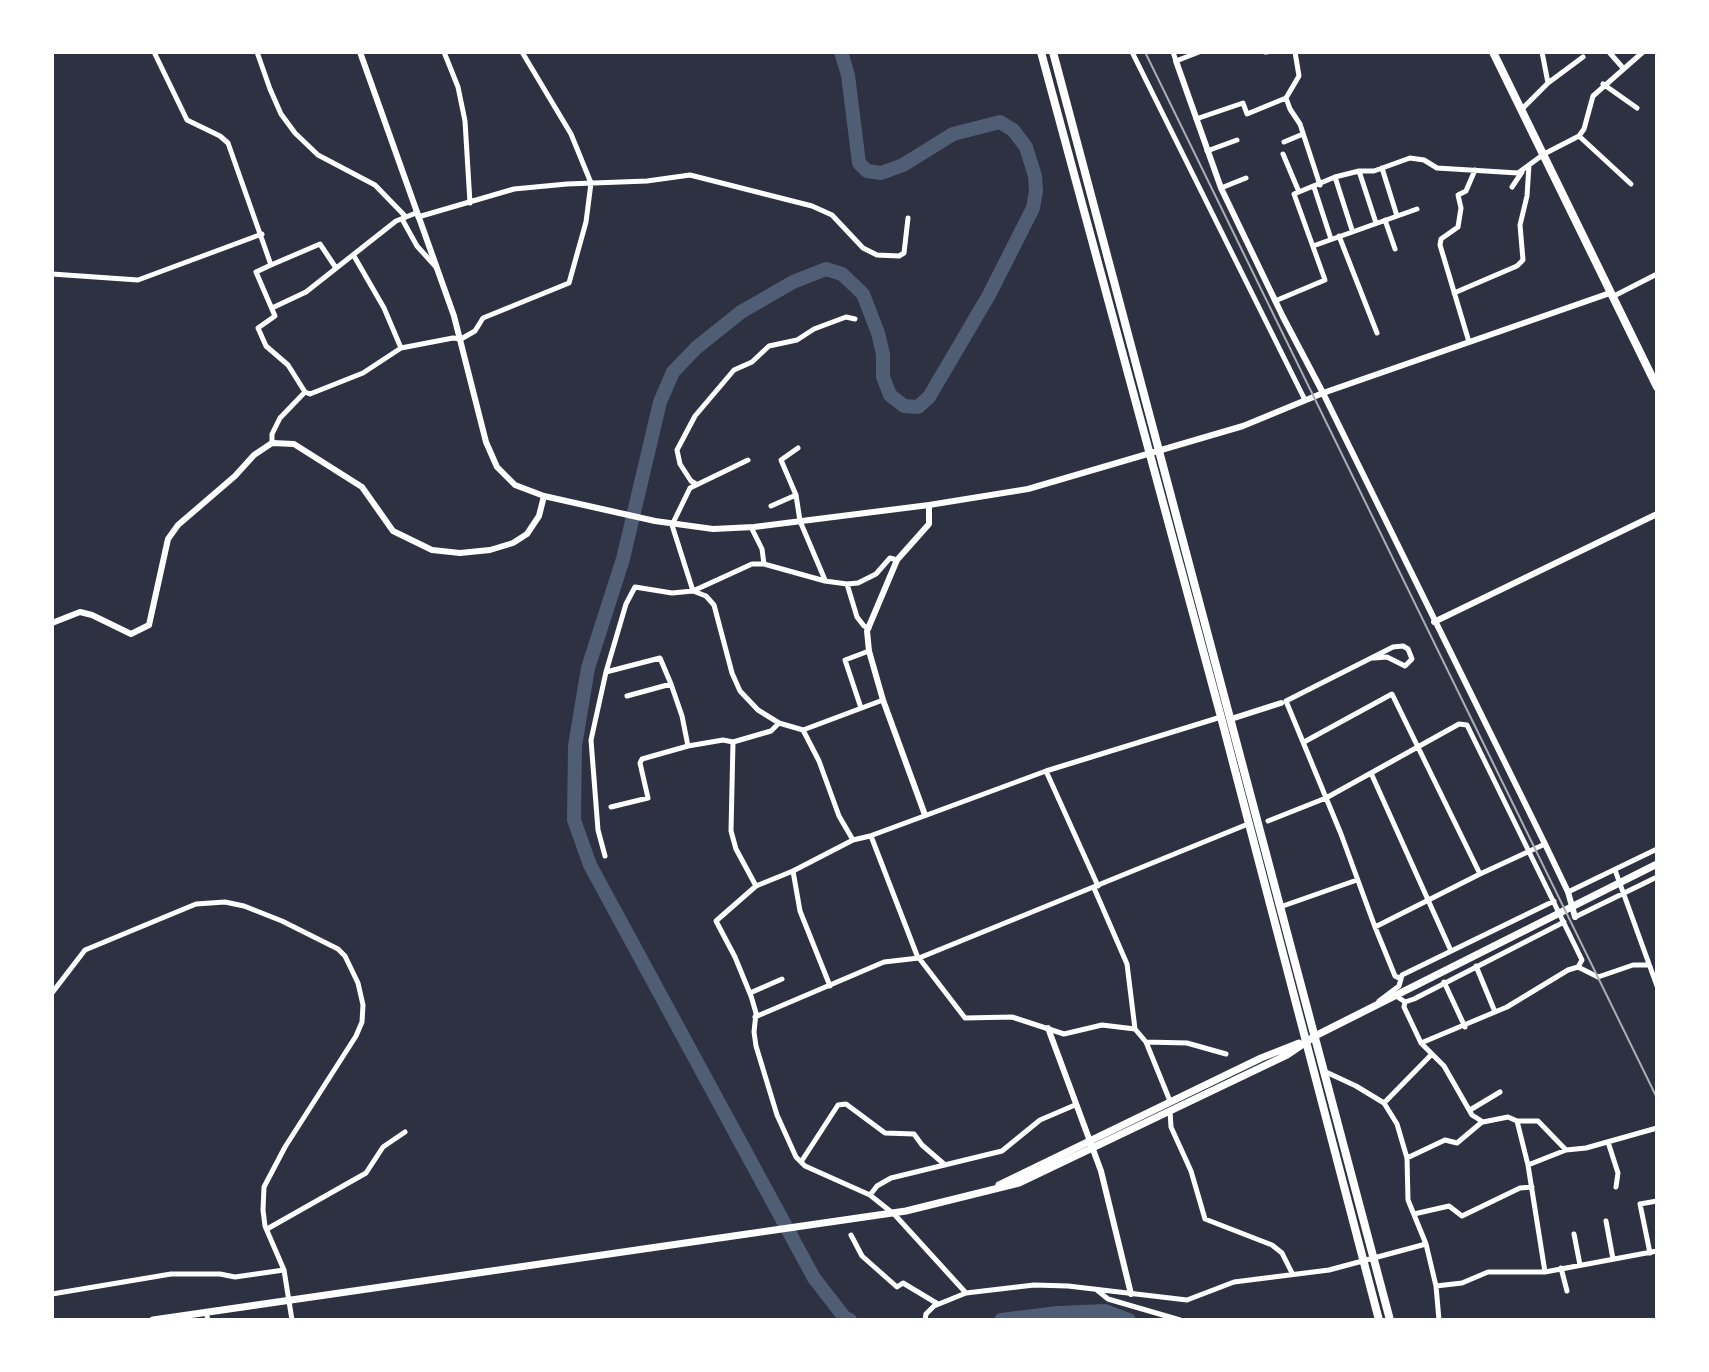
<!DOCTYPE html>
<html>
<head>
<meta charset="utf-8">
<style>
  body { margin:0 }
  #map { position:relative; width:1709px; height:1372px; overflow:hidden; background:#2d3142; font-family:Signika,sans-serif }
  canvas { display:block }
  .frame { position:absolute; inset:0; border:54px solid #fff; pointer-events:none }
</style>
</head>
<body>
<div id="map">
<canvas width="1709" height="1372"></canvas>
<div class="frame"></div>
</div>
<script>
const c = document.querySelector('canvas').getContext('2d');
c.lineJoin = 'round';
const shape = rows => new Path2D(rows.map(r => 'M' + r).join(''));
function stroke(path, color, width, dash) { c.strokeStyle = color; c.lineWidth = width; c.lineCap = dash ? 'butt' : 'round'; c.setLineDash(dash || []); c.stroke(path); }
const river = shape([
  [841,52,848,75,859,163,867,171,881,173,903,165,953,134,1000,122,1013,130,1026,147,1035,176,1036,191,1033,208,989,295,929,397,918,407,904,406,890,395,883,377,883,354,878,333,863,294,842,274,826,269,793,282,741,312,696,348,673,372,660,402,623,559,588,668,575,746,574,820,590,865,814,1278,845,1318,850,1320],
  [1001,1320,1058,1313,1105,1311,1129,1320]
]);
const minor = shape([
  [154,52,187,120,220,136,228,143,271,265,256,272,275,316,258,328,266,346,288,365,305,392],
  [257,52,270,89,281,114,295,133,318,155,375,185,406,217],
  [444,52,458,87,465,121,470,203],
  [1132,52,1305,400],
  [1173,52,1176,61,1199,52],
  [1265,52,1267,52],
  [1542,52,1548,83],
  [1609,52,1623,68],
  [1603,84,1637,108],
  [1286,98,1290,109,1300,124,1320,185],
  [1522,109,1548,83,1583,57],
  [1196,119,1243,103,1247,114,1286,98,1299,76,1295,52],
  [1579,136,1631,184],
  [1284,142,1303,134],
  [1207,151,1237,140],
  [1283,154,1299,192],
  [1382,168,1397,216],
  [1359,171,1376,223],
  [1335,177,1352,230],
  [1314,187,1331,239],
  [1512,187,1522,172],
  [1221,188,1246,178],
  [418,217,514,189,567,184,647,181,690,175,812,206,832,215,863,248,877,255,899,256,904,253,908,218],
  [402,219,417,246,436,267],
  [1385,220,1395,249],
  [1339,236,1377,333],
  [1313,246,1417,209],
  [354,256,384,308,401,348],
  [271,265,320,244,336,268],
  [52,274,138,280,262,234],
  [1454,293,1517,266,1523,260,1520,225,1527,196,1529,165],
  [1612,297,1657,274],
  [1275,301,1325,280,1294,194,1335,177,1359,171,1374,171,1410,158,1424,160,1437,168,1518,173,1544,154,1579,136,1584,129,1593,96,1643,52],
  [272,308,306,292,396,221,416,213],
  [1469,342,1440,245,1441,239,1458,227,1461,208,1458,195,1466,191,1475,170],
  [272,443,272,434,280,418,305,392,310,394,363,373,401,348,453,338,461,339,475,331,483,318,569,283,586,222,591,183,571,134,522,52],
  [798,448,781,460,796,495,800,521,825,580],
  [748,460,690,488,672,525,693,591,706,596,714,605,732,673,740,691,758,710,779,723,803,730,819,761,839,816,853,840],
  [696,484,691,481,680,464,677,450,695,416,734,370,752,362,769,346,797,340,814,329,846,317,855,319],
  [771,506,796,495],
  [751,527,762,549,764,564],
  [847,584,857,617,864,626,869,628],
  [606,672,660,658,671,684],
  [627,696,671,684,682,716,688,746],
  [1286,701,1341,834,1375,927,1480,874,1392,694,1304,742],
  [1286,701,1393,647,1403,646,1408,649,1412,659,1405,666,1387,657,1374,658],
  [861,708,845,660,869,651],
  [803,730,883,700],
  [1046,771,1098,886],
  [1371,773,1459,724,1467,725,1582,960,1578,967],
  [611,807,648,798,640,763,642,759,688,746,723,740,733,742],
  [1268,821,1326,798,1371,773,1451,951],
  [871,836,918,958],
  [605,856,598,830,591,740,606,672,626,604,635,587,672,593,693,591,752,564,764,564,825,581,847,584,858,583,876,574,890,558,897,560],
  [1615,870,1657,986],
  [793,871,800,911,830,986],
  [1480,874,1545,844],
  [756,886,736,849,731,831,733,742,771,731,779,723],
  [1094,888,1127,964,1135,1029,1146,1042,1170,1101],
  [1568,892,1657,849],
  [1280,907,1357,880],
  [1575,917,1657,877],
  [1375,927,1395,976,1401,979],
  [919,958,965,1018,1012,1017,1064,1034,1102,1025,1135,1029],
  [1476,966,1495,1012],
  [1444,982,1465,1027],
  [52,993,85,950,196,904,225,902,244,906,282,921,338,949,345,956,358,983,363,1005,362,1022,356,1036,285,1147,264,1187,263,1210,265,1226,284,1270,292,1320],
  [750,993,782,979],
  [1395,995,1405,1002,1414,999,1564,922],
  [1379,1001,1399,986,1402,975,1554,901],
  [1405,1002,1404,1007,1421,1043,1444,1066,1472,1115,1483,1122,1508,1117,1517,1121,1528,1165,1545,1272],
  [755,1017,884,962,919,958,1248,824],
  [1146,1042,1187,1043,1226,1054],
  [1421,1043,1507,1007,1568,970,1578,967,1598,977,1633,965,1649,965],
  [1326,1072,1356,1086,1384,1103,1397,1124,1407,1158,1408,1200,1426,1244,1436,1286,1462,1283,1488,1272,1545,1272,1657,1251],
  [1384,1103,1431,1055],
  [1470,1110,1500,1092],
  [1170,1111,1171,1127,1191,1171,1205,1219,1272,1245,1282,1253,1292,1273],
  [1518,1121,1538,1121,1566,1150,1586,1148,1657,1128],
  [1608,1142,1618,1173,1616,1187],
  [1407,1158,1445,1140,1457,1143,1482,1122],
  [801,1162,838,1105,846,1104,885,1133,914,1134,922,1145,944,1164],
  [1528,1165,1566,1150],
  [870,1195,877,1186,891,1178,1002,1151,1040,1120,1075,1105],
  [1414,1214,1449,1206,1462,1216,1520,1188,1532,1187],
  [1606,1221,1613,1259],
  [267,1229,366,1173,383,1147,405,1132],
  [1574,1234,1580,1265],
  [851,1235,862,1256,897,1287,903,1283,938,1304],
  [1650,1253,1640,1204,1657,1201],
  [1561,1268,1567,1291],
  [1436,1286,1439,1320],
  [1097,1290,1108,1299,1180,1320],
  [966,1293,895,1215,870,1195,805,1166,796,1157,777,1115,756,1046,754,1032,756,1013,751,996,735,957,716,921,756,886,793,871,853,840,870,836,1046,771,1221,717],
  [52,1294,171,1274,220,1274,235,1277,284,1270],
  [206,1312,208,1320],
  [925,1320,926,1314,934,1306,966,1293,1034,1285,1068,1286,1187,1300,1234,1282,1329,1270,1426,1244]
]);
const tertiary = shape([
  [360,52,454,316,486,442,497,467,515,485,544,496,655,521,713,529,754,527,929,505,1028,489,1243,426,1323,393,1610,293],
  [1176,61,1221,188,1283,317,1323,393,1545,844,1568,892,1575,917],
  [1434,622,1657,514],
  [52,623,80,612,92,615,131,634,149,625,168,539,178,525,235,476,254,455,272,443,294,444,362,487,393,531,432,550,460,553,490,550,513,543,527,534,539,516,544,496],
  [1231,719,1281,703],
  [925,815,883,700,869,651,867,631,897,560,929,524,929,505],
  [1048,1028,1101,1171,1131,1294]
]);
const primary = shape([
  [999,1185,1261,1058,1299,1043],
  [153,1320,906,1211,1019,1183,1287,1055,1315,1036,1657,864]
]);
const trunk = shape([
  [1041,52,1221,717,1379,1320],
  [1053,52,1390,1320],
  [1493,52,1657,387]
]);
const rail = shape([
  [1145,52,1657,1098]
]);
stroke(river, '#4f5d75', 14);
stroke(minor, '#fff', 5);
stroke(tertiary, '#fff', 6);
stroke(primary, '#fff', 7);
stroke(trunk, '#fff', 8);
stroke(rail, '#abadb3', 2);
</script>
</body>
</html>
